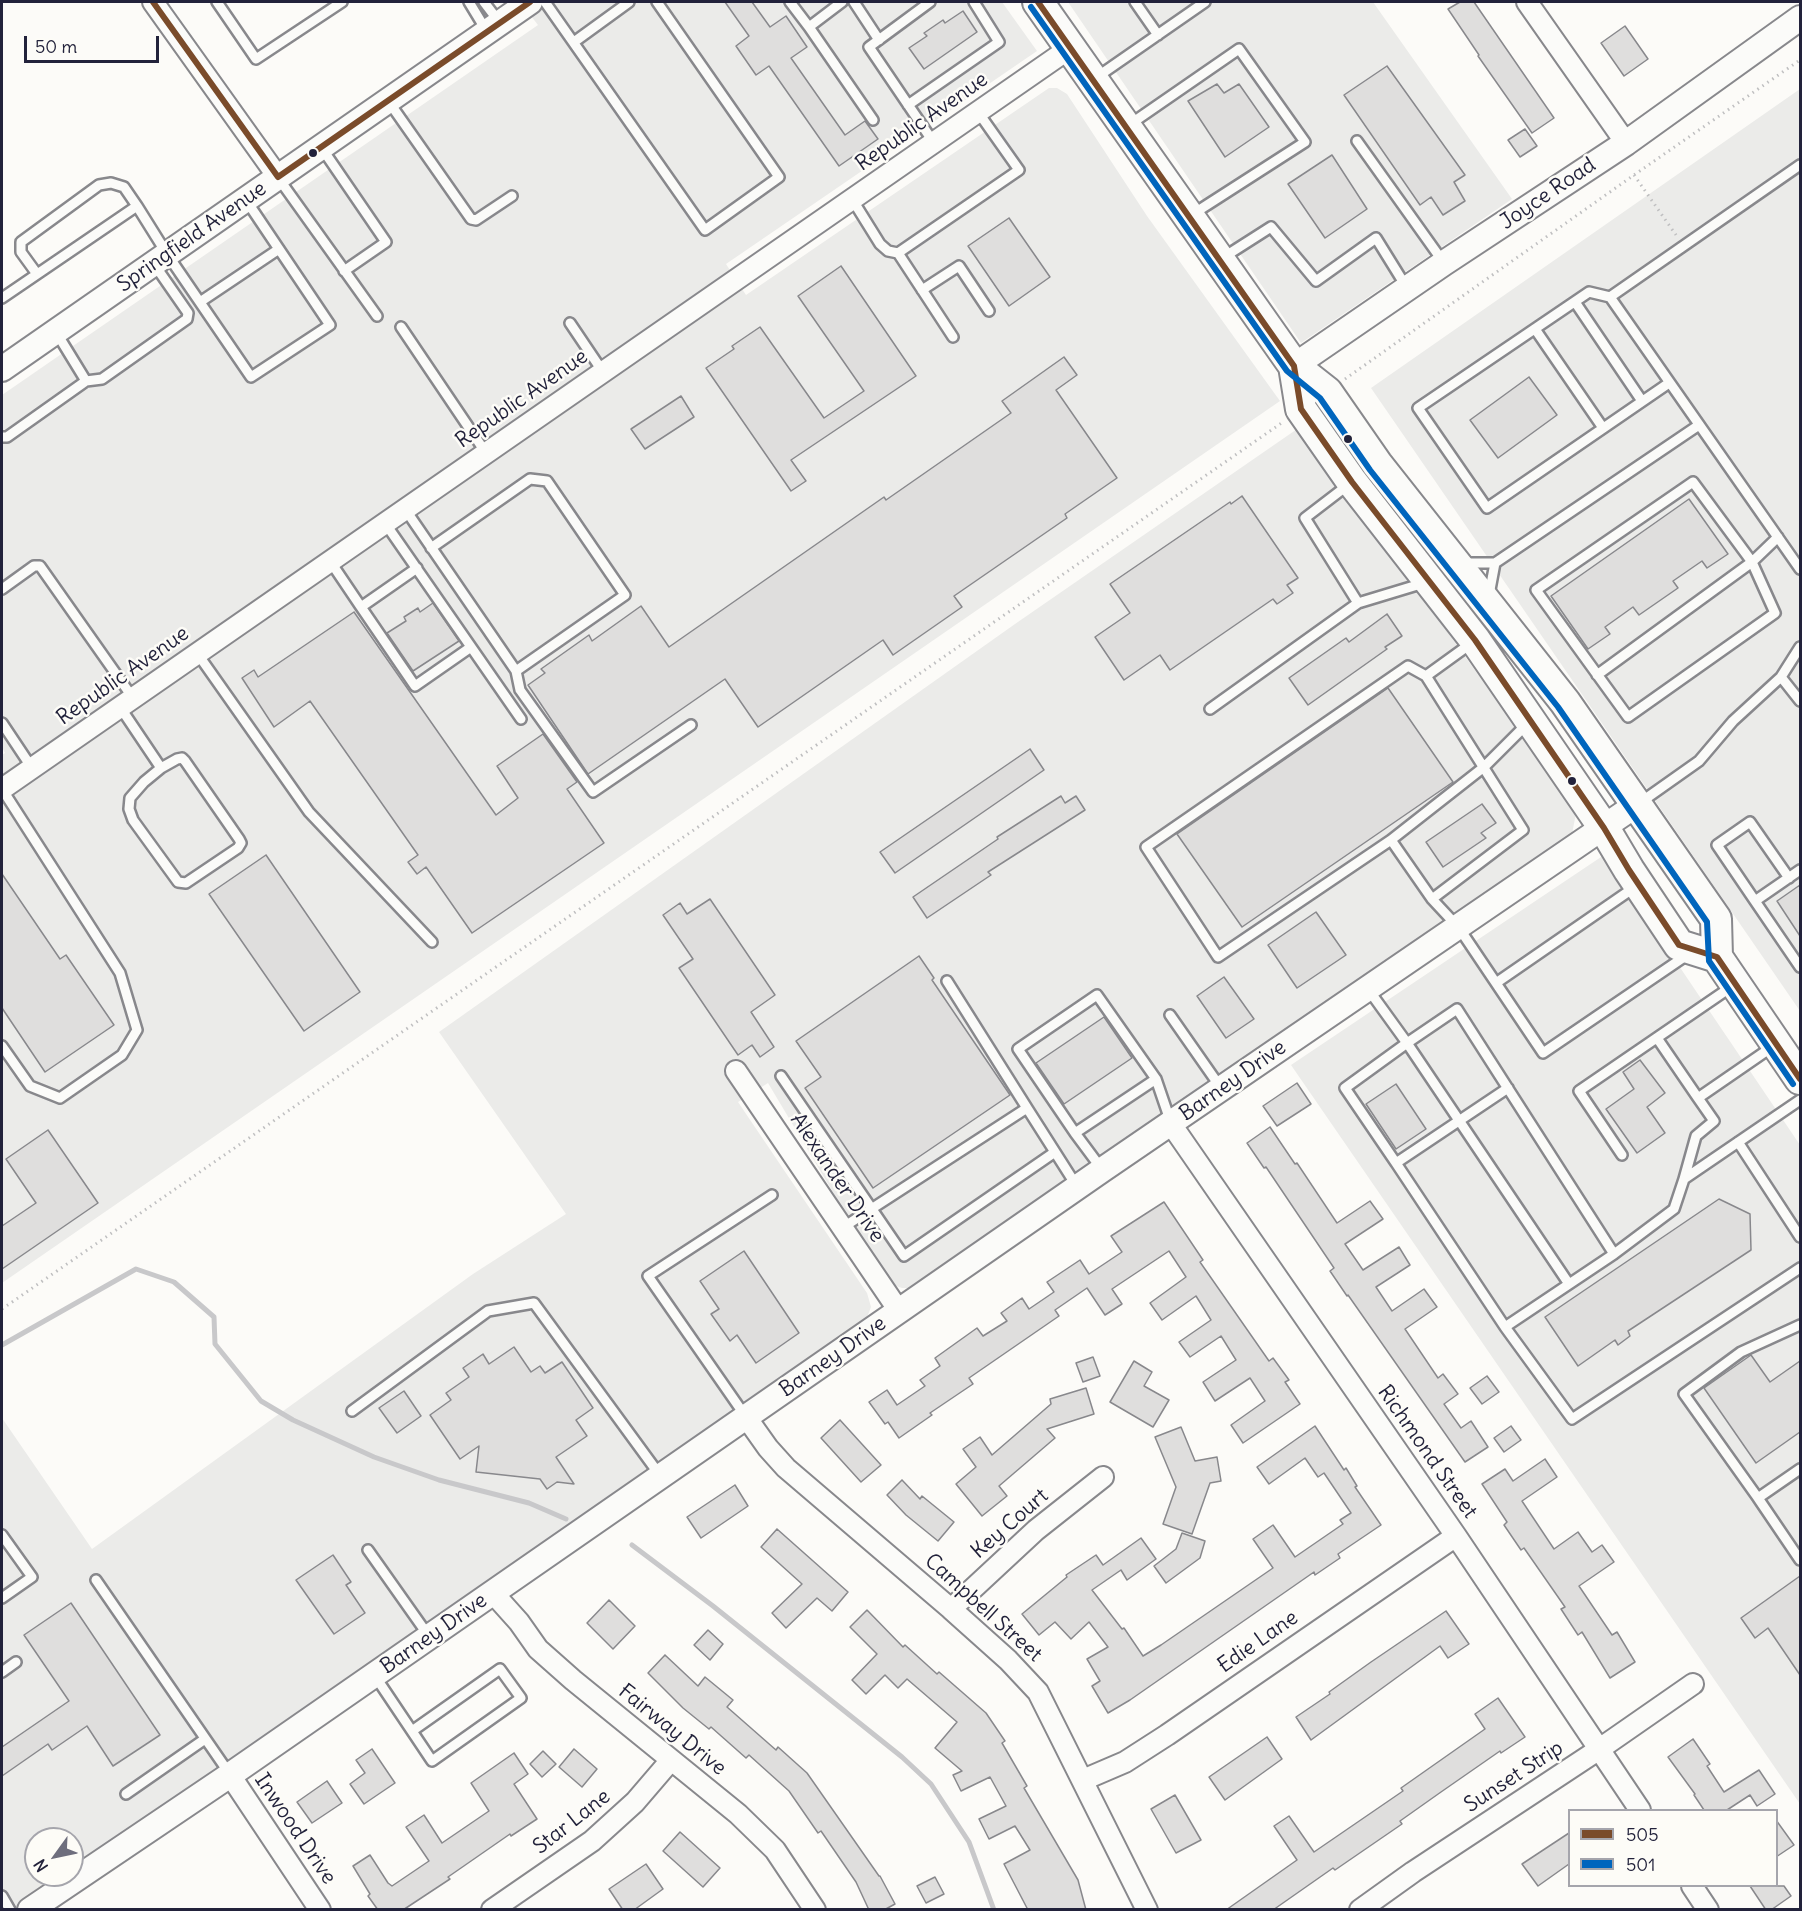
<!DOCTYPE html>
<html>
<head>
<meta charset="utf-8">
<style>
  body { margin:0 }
  #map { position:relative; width:1802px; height:1911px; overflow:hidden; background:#fcfbf8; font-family:Delius,sans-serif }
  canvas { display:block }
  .frame { position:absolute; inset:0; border:3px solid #22223b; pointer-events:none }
  .legend { position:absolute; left:1568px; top:1809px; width:210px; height:78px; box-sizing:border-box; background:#fdfcf7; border:2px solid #a5a5ac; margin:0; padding:8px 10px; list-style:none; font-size:18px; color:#22223b }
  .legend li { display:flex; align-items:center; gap:12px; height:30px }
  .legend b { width:30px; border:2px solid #a5a5ac }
  .north { position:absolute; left:24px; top:1827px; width:60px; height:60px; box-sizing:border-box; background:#fdfcf7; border:2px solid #a5a5ac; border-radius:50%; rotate:237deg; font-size:16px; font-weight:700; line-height:24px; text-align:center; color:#22223b }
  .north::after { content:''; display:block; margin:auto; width:21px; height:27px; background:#6e6e7d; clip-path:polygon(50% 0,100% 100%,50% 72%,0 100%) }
  .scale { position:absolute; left:24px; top:36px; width:135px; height:27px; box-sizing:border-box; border:3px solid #22223b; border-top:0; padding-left:8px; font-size:18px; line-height:21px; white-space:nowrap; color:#22223b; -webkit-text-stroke:4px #fdfcf7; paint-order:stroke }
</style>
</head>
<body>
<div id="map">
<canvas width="1802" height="1911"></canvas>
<div class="frame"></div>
<ul class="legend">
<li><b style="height:8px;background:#7a4b2a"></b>505</li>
<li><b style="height:8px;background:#0065bd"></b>501</li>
</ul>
<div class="north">N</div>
<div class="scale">50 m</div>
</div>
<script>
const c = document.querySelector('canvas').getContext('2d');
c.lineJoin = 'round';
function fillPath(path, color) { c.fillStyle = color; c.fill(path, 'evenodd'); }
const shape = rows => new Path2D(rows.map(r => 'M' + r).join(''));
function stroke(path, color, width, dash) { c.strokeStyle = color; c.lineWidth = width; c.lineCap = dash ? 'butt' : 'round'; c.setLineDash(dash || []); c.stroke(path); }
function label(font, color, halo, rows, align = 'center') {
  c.font = font + ' Delius,sans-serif'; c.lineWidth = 5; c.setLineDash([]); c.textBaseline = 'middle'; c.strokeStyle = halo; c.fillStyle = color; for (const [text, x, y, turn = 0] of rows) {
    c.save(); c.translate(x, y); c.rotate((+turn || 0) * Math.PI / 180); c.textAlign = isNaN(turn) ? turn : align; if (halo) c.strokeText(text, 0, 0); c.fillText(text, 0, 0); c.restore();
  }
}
const built = shape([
  [520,2,1002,2,1037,51,726,264,746,295,1049,88,1057,88,1067,94,1147,216,1280,401,2,1283,2,755,5,753,2,747,2,395,538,25],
  [1068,2,1373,2,1512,199,1301,343],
  [1800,89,1800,1011,1371,388],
  [1300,427,1559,787,1576,813,1572,834,915,1288,902,1288,887,1283,768,1083,738,1102,867,1293,871,1307,866,1320,72,1872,72,1839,36,1839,36,1875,68,1875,18,1910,2,1909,2,1418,92,1549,473,1274,566,1214,439,1032,1015,624],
  [1604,855,1800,1145,1800,1804,1291,1065]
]);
const stream = shape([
  [2,1345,136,1269,174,1282,214,1317,215,1344,261,1401,293,1420,374,1457,439,1480,529,1503,566,1519],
  [632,1545,713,1606,902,1757,931,1784,969,1842,994,1910]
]);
const building = shape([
  [725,2,752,2,770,27,786,16,807,47,791,58,845,135,865,121,878,139,839,166,769,66,756,75,736,46,749,36,725,2],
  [1460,2,1474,2,1554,118,1532,133,1478,56,1479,55,1448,9,1460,2],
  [963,11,977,32,924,69,909,48,927,36,924,33,943,20,945,23,963,11],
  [1625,26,1648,59,1624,76,1601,43,1625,26],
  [1387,66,1465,175,1454,182,1465,201,1443,215,1431,197,1420,205,1344,95,1387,66],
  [1217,84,1224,93,1239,84,1269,127,1225,157,1188,101,1217,84],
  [1525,129,1537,146,1520,157,1508,140,1525,129],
  [1332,155,1367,209,1325,238,1288,184,1332,155],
  [1009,218,1050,277,1009,306,968,246,1009,218],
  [841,266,916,376,791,460,806,481,791,491,706,368,734,349,732,346,760,327,824,418,864,391,798,296,841,266],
  [1064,357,1077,375,1056,390,1117,478,1065,514,1067,518,954,596,962,607,893,655,883,640,758,727,725,679,588,774,528,685,545,673,541,669,589,635,592,641,641,606,669,647,884,497,886,500,1011,413,1002,401,1064,357],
  [1529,377,1557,415,1498,458,1470,420,1529,377],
  [681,396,694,417,645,449,631,429,681,396],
  [1242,496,1298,578,1287,585,1293,593,1277,604,1273,599,1170,670,1160,655,1124,680,1095,637,1130,613,1110,584,1230,502,1231,504,1242,496],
  [1689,499,1728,554,1707,568,1702,561,1673,581,1678,588,1639,615,1633,607,1605,627,1610,634,1588,649,1551,596,1689,499],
  [433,603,459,641,413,671,387,633,406,621,404,617,418,608,420,612,433,603],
  [354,612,496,815,518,798,497,766,543,734,577,782,567,789,604,843,472,933,426,867,417,874,408,862,418,855,310,701,274,727,242,678,254,670,258,677,354,612],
  [1387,614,1402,636,1385,647,1387,649,1308,705,1289,678,1346,638,1349,642,1387,614],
  [1388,688,1453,782,1242,927,1177,834,1388,688],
  [1030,749,1044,770,895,873,880,852,1030,749],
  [1061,796,1065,803,1076,796,1085,810,988,872,991,875,927,918,913,897,998,839,997,837,1061,796],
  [1482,804,1496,823,1481,833,1486,838,1443,867,1426,842,1482,804],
  [266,855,360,992,304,1031,209,894,266,855],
  [2,874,60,959,66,955,114,1025,45,1072,2,1008,2,874],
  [1800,885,1800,936,1777,901,1800,885],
  [710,899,775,995,751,1012,774,1047,760,1057,752,1045,738,1055,679,968,693,959,663,915,680,903,687,914,710,899],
  [1316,912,1346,955,1297,988,1268,945,1316,912],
  [919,956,934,978,932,980,1010,1095,873,1188,805,1088,821,1077,796,1041,919,956],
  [1224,977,1254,1019,1226,1038,1197,996,1224,977],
  [1104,1017,1132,1058,1064,1104,1036,1063,1104,1017],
  [1640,1060,1665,1093,1647,1107,1665,1133,1637,1153,1606,1109,1634,1089,1623,1072,1640,1060],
  [1297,1083,1311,1104,1277,1126,1263,1106,1297,1083],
  [1396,1084,1426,1129,1396,1149,1366,1104,1396,1084],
  [1270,1127,1295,1164,1297,1163,1337,1223,1370,1201,1383,1219,1345,1244,1363,1270,1399,1247,1410,1265,1376,1287,1392,1311,1424,1289,1437,1307,1405,1329,1438,1378,1443,1374,1458,1394,1444,1404,1461,1428,1471,1421,1488,1447,1465,1462,1348,1295,1347,1296,1330,1271,1334,1268,1266,1167,1264,1168,1247,1143,1270,1127],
  [48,1130,98,1203,2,1269,2,1226,36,1203,6,1159,48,1130],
  [1719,1199,1750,1214,1751,1250,1628,1331,1630,1336,1618,1345,1615,1340,1578,1366,1545,1317,1719,1199],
  [1164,1202,1203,1260,1200,1262,1269,1361,1273,1358,1289,1380,1285,1382,1300,1404,1243,1443,1231,1425,1265,1401,1250,1378,1215,1401,1203,1382,1236,1360,1221,1336,1190,1357,1179,1342,1211,1320,1196,1296,1162,1320,1150,1303,1186,1277,1169,1251,1112,1289,1122,1304,1105,1315,1087,1288,1055,1310,1059,1316,969,1378,973,1384,930,1413,932,1415,899,1438,888,1422,885,1424,869,1402,887,1390,897,1405,925,1386,920,1380,940,1366,935,1358,977,1328,983,1336,1007,1321,1001,1313,1022,1298,1029,1309,1054,1292,1047,1282,1080,1260,1089,1274,1122,1252,1111,1236,1164,1202],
  [744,1251,799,1333,756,1363,737,1335,730,1341,711,1314,719,1309,700,1281,744,1251],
  [514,1347,531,1372,540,1366,545,1373,562,1362,593,1408,576,1420,587,1436,556,1457,574,1484,557,1482,547,1489,540,1479,476,1472,479,1446,460,1459,430,1415,451,1400,446,1393,469,1377,463,1368,483,1354,489,1364,514,1347],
  [1751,1355,1770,1382,1800,1361,1800,1432,1756,1463,1704,1388,1751,1355],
  [1093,1357,1100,1376,1083,1382,1076,1363,1093,1357],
  [1134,1361,1152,1372,1144,1386,1169,1400,1153,1427,1110,1402,1134,1361],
  [1487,1376,1499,1392,1482,1404,1470,1388,1487,1376],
  [1086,1388,1094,1414,1047,1429,1055,1438,999,1486,1007,1496,982,1516,956,1484,976,1467,963,1449,980,1437,992,1455,1051,1404,1050,1399,1086,1388],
  [404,1391,421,1416,397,1433,379,1408,404,1391],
  [840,1420,881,1465,861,1482,821,1438,840,1420],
  [1315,1426,1344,1470,1346,1468,1357,1486,1355,1487,1381,1525,1338,1554,1340,1558,1315,1575,1314,1572,1130,1700,1108,1713,1092,1686,1100,1681,1087,1659,1108,1647,1089,1622,1071,1639,1055,1622,1039,1635,1022,1614,1067,1577,1066,1575,1096,1555,1103,1565,1141,1538,1156,1559,1127,1580,1121,1570,1092,1590,1122,1629,1124,1628,1143,1656,1161,1645,1273,1568,1253,1539,1273,1525,1295,1557,1343,1524,1340,1520,1351,1513,1324,1473,1318,1477,1305,1458,1269,1484,1257,1467,1315,1426],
  [1511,1426,1521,1440,1504,1452,1494,1438,1511,1426],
  [1181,1427,1195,1461,1217,1457,1221,1481,1210,1483,1192,1534,1163,1524,1176,1487,1155,1437,1181,1427],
  [1545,1459,1557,1477,1522,1501,1554,1549,1578,1532,1592,1552,1602,1545,1614,1562,1579,1586,1612,1635,1617,1632,1635,1662,1610,1678,1582,1632,1578,1635,1561,1609,1565,1607,1524,1548,1521,1550,1504,1525,1507,1522,1482,1484,1505,1469,1513,1481,1545,1459],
  [902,1480,920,1499,922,1496,954,1522,938,1541,906,1515,887,1495,902,1480],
  [735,1485,748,1506,701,1538,687,1517,735,1485],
  [777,1529,848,1592,832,1611,817,1598,786,1628,772,1613,802,1584,761,1547,777,1529],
  [1182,1533,1205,1541,1200,1558,1166,1583,1154,1566,1176,1549,1182,1533],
  [333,1555,351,1582,346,1585,365,1613,334,1634,296,1580,333,1555],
  [1800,1576,1800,1675,1768,1628,1755,1638,1741,1618,1800,1576],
  [609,1600,635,1626,613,1649,587,1623,609,1600],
  [71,1603,160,1735,113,1766,87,1726,52,1750,48,1744,2,1776,2,1747,69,1701,24,1635,71,1603],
  [867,1610,903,1647,905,1645,937,1674,939,1672,986,1713,1005,1741,1002,1743,1027,1786,1024,1788,1078,1880,1086,1910,1028,1910,1004,1864,1030,1850,1015,1826,989,1839,979,1819,1006,1806,990,1777,961,1791,953,1775,962,1771,935,1748,957,1722,907,1679,898,1688,885,1675,866,1694,852,1680,877,1654,850,1627,867,1610],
  [1446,1611,1469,1644,1448,1658,1440,1646,1311,1740,1296,1717,1330,1694,1329,1692,1371,1662,1446,1611],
  [708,1630,723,1644,710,1660,694,1645,708,1630],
  [665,1655,698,1686,705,1677,733,1700,727,1707,776,1750,778,1747,807,1773,879,1876,880,1876,895,1904,884,1910,869,1910,856,1882,821,1831,818,1833,789,1791,749,1755,746,1758,711,1727,709,1729,683,1708,648,1673,665,1655],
  [1498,1698,1525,1737,1501,1753,1500,1751,1441,1792,1400,1821,1402,1824,1335,1870,1333,1868,1273,1910,1226,1910,1297,1860,1274,1826,1289,1816,1314,1852,1403,1791,1401,1788,1485,1729,1475,1714,1498,1698],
  [1267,1737,1282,1759,1225,1800,1209,1777,1267,1737],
  [1693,1739,1710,1764,1707,1766,1724,1792,1759,1770,1775,1794,1757,1806,1750,1795,1727,1810,1704,1810,1694,1795,1695,1794,1668,1757,1693,1739],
  [372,1749,395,1783,364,1804,350,1784,365,1773,356,1760,372,1749],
  [574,1749,597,1769,582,1787,559,1767,574,1749],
  [543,1751,556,1764,542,1777,530,1764,543,1751],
  [514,1753,528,1774,514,1784,537,1819,511,1836,510,1834,448,1877,450,1879,403,1910,378,1910,368,1896,370,1894,353,1866,370,1855,388,1883,392,1886,429,1861,406,1827,424,1815,442,1843,489,1811,471,1783,514,1753],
  [327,1781,342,1803,312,1823,297,1802,327,1781],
  [1175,1795,1201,1840,1176,1853,1151,1809,1175,1795],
  [1776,1820,1794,1845,1776,1857,1776,1820],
  [680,1832,720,1868,703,1887,663,1851,680,1832],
  [1569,1833,1569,1864,1538,1886,1522,1864,1569,1833],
  [646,1864,663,1889,634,1910,623,1910,609,1889,646,1864],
  [935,1877,944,1894,926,1903,917,1886,935,1877],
  [1750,1886,1784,1886,1791,1896,1771,1910,1766,1910,1750,1886]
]);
const path = shape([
  [1634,175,1676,235],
  [1345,379,1634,175,1800,60],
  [2,1309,1283,422]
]);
const service = shape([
  [217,2,256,59,342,2],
  [469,2,486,30],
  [484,2,500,23],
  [545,2,705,230,779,177,657,2],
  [790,2,809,27],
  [842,2,809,27,873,120],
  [854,2,879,40],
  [930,2,869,47,934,143],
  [1135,2,1158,35],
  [574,42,629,2],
  [1097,77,1205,2],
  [389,102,471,219,476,220,512,196],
  [908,105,999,42,974,2],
  [1129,125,1239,49,1305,142,1193,214],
  [1357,141,1444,263],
  [321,147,386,242,344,271],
  [1800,165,1610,297,1800,569],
  [279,179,377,316],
  [852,199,880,244,888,251,898,253,1019,170,978,112],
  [898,253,953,337],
  [1224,257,1271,227,1316,281,1376,238,1407,288],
  [37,274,21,252,21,242,99,185,111,183,124,187,137,206],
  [922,290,959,266,989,311],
  [1610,297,1589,292,1418,408,1487,508,1669,383],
  [2,298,137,206,167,254,251,377,330,325,246,200],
  [200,302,279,249],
  [1575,302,1642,401],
  [570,323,603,372],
  [401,327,486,453],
  [1535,329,1603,428],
  [86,381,102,379,187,319,188,313,154,264],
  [2,437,7,437,86,381,56,332],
  [1693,482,1752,562,1775,613,1628,717,1536,590,1693,482],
  [1348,485,1305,518,1358,603,1424,583],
  [405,509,516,671,520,690,593,792,691,725],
  [385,523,521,719],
  [431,548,530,479,547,481,625,595,516,671],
  [330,561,361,607],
  [1464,563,1495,563,1489,595],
  [1495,563,1699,425],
  [417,568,361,607,415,686,471,647],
  [2,589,34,566,40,566,133,698],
  [197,653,309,812,432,942],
  [1597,675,1752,562,1778,537],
  [1781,677,1800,701],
  [120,707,161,768,144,782,130,798,129,809,133,820,178,882,186,883,238,848,241,843,239,839,185,761,182,758,177,759,161,768],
  [1210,709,1358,603],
  [2,723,32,768],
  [1527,724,1484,767,1391,840,1432,899,1459,928,1543,1053,1687,955],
  [2,789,120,973,137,1030,122,1055,60,1098,30,1086,2,1046],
  [1641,802,1699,761,1733,721,1781,677,1800,647],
  [1391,840,1218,957,1146,847,1408,666,1426,676],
  [1800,870,1755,901,1800,967],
  [1432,899,1523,830,1426,676,1473,642],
  [1755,901,1717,845,1750,822,1789,878],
  [947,981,1027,1108],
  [1496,983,1635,887],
  [1368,989,1407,1043,1457,1009,1614,1254,1674,1209,1684,1179,1800,1100],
  [1170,1015,1221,1088],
  [1657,1038,1698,1098,1772,1047],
  [781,1076,904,1256,1055,1152],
  [1508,1088,1396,1163,1505,1327,1614,1254],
  [1075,1133,1018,1049,1097,995,1156,1079],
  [1738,1142,1800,1237],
  [1622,1155,1579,1091,1731,987],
  [1396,1163,1345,1088,1407,1043,1569,1284],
  [1101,1168,1075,1133,1156,1079,1170,1120],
  [1684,1179,1696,1136,1714,1121,1698,1098],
  [842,1228,1027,1108,1076,1185],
  [1800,1325,1741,1352,1684,1394,1758,1498,1800,1469],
  [1505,1327,1572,1419,1800,1268],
  [352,1411,488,1311,534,1303,659,1474],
  [746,1417,648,1276,772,1195],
  [1758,1498,1800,1560],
  [2,1535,32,1577,2,1598],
  [368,1550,428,1635],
  [96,1580,229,1773],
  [2,1672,16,1662],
  [375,1676,432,1761,521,1698,500,1669,412,1731],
  [126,1794,205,1739],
  [2,1896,10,1910]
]);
const minor = shape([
  [153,2,278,177],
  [1527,2,1626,143],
  [2,789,1070,48],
  [736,1071,899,1311],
  [1171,1124,1456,1536,1640,1810],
  [746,1417,768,1448,786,1468,951,1609,1008,1660,1038,1692,1147,1910],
  [493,1593,519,1622,538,1649,573,1680,738,1814,775,1850,815,1910],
  [951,1609,1036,1530,1103,1477],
  [230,1775,320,1910],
  [1083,1780,1125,1762,1167,1735,1456,1536],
  [1692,1886,1708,1910],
  [492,1910,592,1841,635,1802,671,1760],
  [1360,1910,1413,1872,1598,1750,1693,1684]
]);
const tertiary = shape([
  [1294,366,1444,263,1626,143,1800,18],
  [2,369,530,2],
  [30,1910,230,1775,1102,1170,1636,805]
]);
const primary = shape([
  [1038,2,1294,366,1327,392,1377,464,1565,702,1716,919,1717,957,1800,1079],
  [1294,366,1301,409,1352,482,1475,640,1604,828,1629,870,1679,945,1717,957]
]);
const bus1 = shape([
  [153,2,278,177],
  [1038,2,1294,366,1301,409,1352,482,1475,640,1604,828,1629,870,1679,945,1717,957,1800,1079],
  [278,177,530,2]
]);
const bus2 = shape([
  [1031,7,1287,371,1320,398,1370,470,1558,707,1707,922,1709,961,1793,1084]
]);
const markers = [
  [313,153,5,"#22223b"],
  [1348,439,5,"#22223b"],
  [1572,781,5,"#22223b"]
];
const streetNames = [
  ["Republic Avenue",922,122,-35],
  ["Joyce Road",1548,194,-34],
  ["Springfield Avenue",192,237,-35],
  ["Republic Avenue",522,399,-35],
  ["Republic Avenue",123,676,-35],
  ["Barney Drive",1233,1081,-35],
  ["Alexander Drive",837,1178,56],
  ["Barney Drive",833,1357,-35],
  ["Richmond Street",1427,1452,55],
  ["Key Court",1010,1524,-41],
  ["Campbell Street",983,1608,42],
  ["Barney Drive",434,1634,-35],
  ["Edie Lane",1258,1642,-35],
  ["Fairway Drive",672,1730,39],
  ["Sunset Strip",1514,1777,-33],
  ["Star Lane",572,1822,-38],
  ["Inwood Drive",295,1829,56]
];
fillPath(built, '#ebebe9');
stroke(stream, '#c8c8ca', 5);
fillPath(building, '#dfdedd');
stroke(building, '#88888c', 1.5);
stroke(service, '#88888c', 14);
stroke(minor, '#88888c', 24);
stroke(tertiary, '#88888c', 28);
stroke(primary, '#88888c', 34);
stroke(path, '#bfbfc0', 3, [1.5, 4.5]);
stroke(service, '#fbfbf9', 9);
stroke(minor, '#fbfbf9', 20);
stroke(tertiary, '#fbfbf9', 24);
stroke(primary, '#fbfbf9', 30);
stroke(bus1, '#7a4b2a', 6);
stroke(bus2, '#0065bd', 6);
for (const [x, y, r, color] of markers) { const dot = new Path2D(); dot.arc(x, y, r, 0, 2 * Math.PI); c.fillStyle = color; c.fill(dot); stroke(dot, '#fdfcf7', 2); }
label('21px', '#22223b', '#fdfcf7', streetNames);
</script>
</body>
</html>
